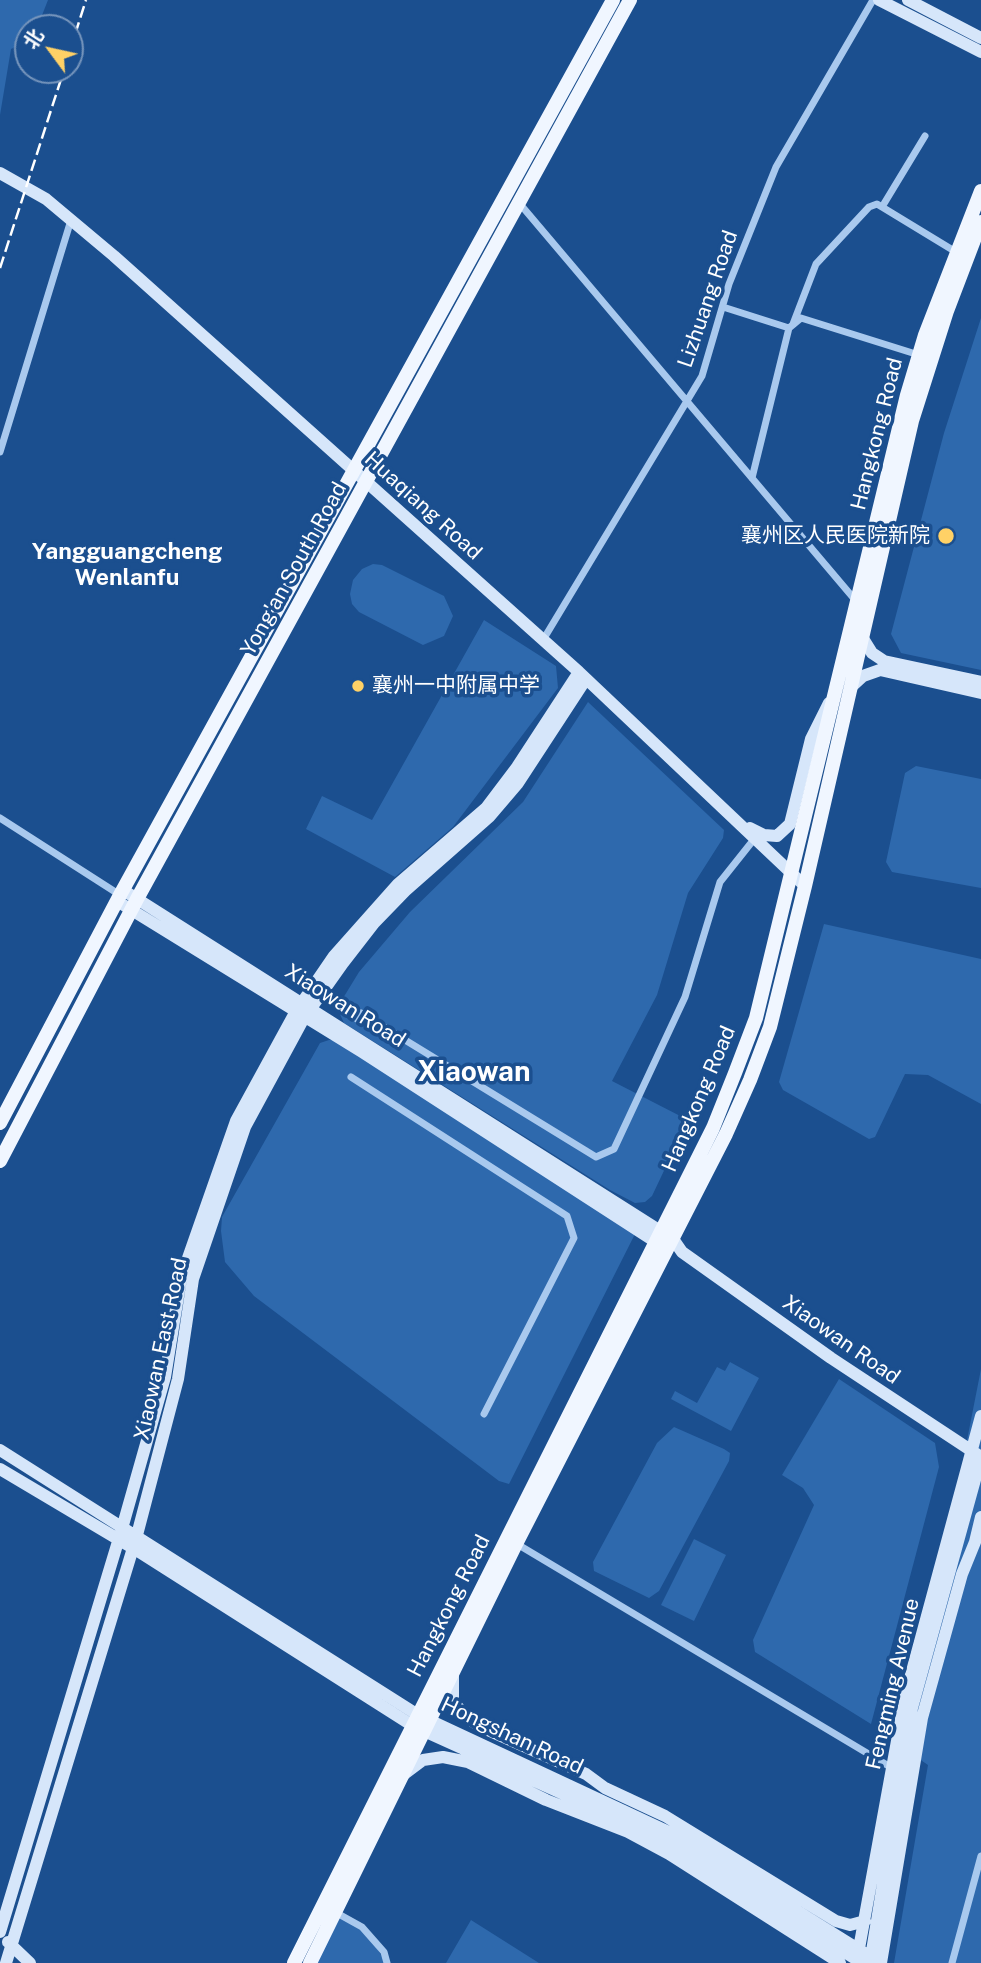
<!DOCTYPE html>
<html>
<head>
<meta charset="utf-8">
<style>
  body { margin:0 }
  #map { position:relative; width:981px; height:1963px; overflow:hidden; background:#1b4f8f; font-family:"Public Sans","Noto Sans SC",sans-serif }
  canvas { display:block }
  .north { position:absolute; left:14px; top:14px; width:70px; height:70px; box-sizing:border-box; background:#1b4f8f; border:2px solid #7695bc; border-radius:50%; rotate:303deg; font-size:19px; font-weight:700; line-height:28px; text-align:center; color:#fff }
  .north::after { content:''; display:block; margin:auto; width:24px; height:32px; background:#ffd166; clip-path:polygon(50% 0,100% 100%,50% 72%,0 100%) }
</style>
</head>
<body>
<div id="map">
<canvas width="981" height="1963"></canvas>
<div class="north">北</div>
</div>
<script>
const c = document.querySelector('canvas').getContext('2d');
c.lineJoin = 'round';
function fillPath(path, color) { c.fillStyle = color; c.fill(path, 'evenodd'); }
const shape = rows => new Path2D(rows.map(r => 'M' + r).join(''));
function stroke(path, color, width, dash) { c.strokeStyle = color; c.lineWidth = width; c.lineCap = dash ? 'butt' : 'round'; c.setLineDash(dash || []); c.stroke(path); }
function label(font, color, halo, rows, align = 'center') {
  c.font = font + ' "Public Sans","Noto Sans SC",sans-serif'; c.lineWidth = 7; c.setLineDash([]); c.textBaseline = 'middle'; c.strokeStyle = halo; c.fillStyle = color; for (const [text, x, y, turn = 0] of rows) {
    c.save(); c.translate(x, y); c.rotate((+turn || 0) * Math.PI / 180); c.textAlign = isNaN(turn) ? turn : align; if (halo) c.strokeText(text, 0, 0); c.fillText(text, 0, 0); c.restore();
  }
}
const green = shape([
  [0,0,48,0,37,28,28,28,28,41,11,49,0,115],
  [981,318,981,670,901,653,891,634,944,433],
  [373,564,382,565,444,596,453,616,444,636,423,645,359,612,352,604,350,594,353,580,362,569],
  [484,620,556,666,558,688,453,827,395,877,306,829,322,796,372,820],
  [588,702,724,830,723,838,688,893,657,995,612,1081,688,1120,652,1196,645,1202,635,1203,610,1190,344,1023,337,1008,359,972,410,912,523,802],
  [916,766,981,779,981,888,892,872,886,862,905,773],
  [824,924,981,959,981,1104,928,1075,905,1074,875,1137,869,1139,783,1090,779,1082],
  [329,1040,338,1040,635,1234,509,1484,499,1481,254,1296,225,1262,221,1231,222,1217,320,1043],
  [730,1362,759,1378,731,1431,671,1399,675,1391,697,1403,717,1367,725,1371],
  [981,1369,981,1963,894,1963,928,1765,906,1750],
  [839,1379,935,1443,939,1467,871,1724,755,1652,753,1640,814,1505,803,1488,782,1475],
  [674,1427,724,1449,730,1453,729,1461,659,1591,649,1598,594,1571,593,1562,657,1443],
  [694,1539,726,1555,694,1621,661,1605],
  [335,1912,362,1927,387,1963,310,1963],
  [471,1920,539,1963,446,1963]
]);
const street = shape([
  [520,204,856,601],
  [882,207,925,136],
  [723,307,789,328,801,318,919,355],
  [793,324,816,264,869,207,877,204,882,207,956,252],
  [0,452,71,220],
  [752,478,789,328],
  [543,640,702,376,729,284,776,167,873,0],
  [0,818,120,895],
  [357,1019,361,1013,596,1157,614,1149,685,997,720,882,755,838],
  [351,1077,567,1216,574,1238,484,1414],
  [517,1544,892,1768],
  [335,1912,362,1927,384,1952,387,1963],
  [952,1963,981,1856]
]);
const secondary = shape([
  [879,0,981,52],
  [908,0,981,38],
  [0,173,46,199,114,256,579,672,805,886],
  [862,637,872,653,884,661,981,682],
  [851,687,863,676,880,670,981,693],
  [750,828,764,835,777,836,790,824,811,739,829,703],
  [123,890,673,1239,682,1252,831,1358,981,1457],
  [117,901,362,1052,662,1246],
  [0,1450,418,1715,675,1835,871,1957],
  [0,1469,133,1548,413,1726,672,1843,862,1963],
  [453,1676,453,1701,464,1715,479,1726,586,1774,605,1788,665,1816,836,1921,850,1925,865,1921],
  [403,1775,423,1760,443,1757,468,1762,546,1800,628,1832,669,1854,840,1963],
  [0,1932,123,1525,165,1377,181,1278,236,1121,295,1013,334,956,398,884,486,808,517,767,579,672],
  [8,1942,30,1963],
  [858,1954,905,1697,981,1416],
  [6,1963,137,1535,178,1379,193,1279,245,1127,304,1018,343,963,374,923,405,891,489,817,518,783,586,679],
  [870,1963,912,1708,981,1458],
  [881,1963,922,1718,962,1574,975,1542,981,1517]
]);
const primary = shape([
  [0,1123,120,895,613,0],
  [0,1161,137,899,630,0],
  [294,1963,713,1128,735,1073,756,1018,907,395,925,335,981,191],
  [310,1963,516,1544,726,1134,750,1080,770,1027,805,886,912,421,947,311,981,222]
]);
const rail = shape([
  [70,50,86,0],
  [0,268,64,70]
]);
const markers = [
  [946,536,9,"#ffd166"],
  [358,686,7,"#ffd166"]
];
const streetNames = [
  ["Lizhuang Road",708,299,-71],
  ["Hangkong Road",877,434,-76],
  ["Huaqiang Road",423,506,42],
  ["Yong'an South Road",294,569,-61],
  ["Xiaowan Road",345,1006,32],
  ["Hangkong Road",699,1099,-67],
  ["Xiaowan Road",841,1340,35],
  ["Xiaowan East Road",161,1349,-78],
  ["Hangkong Road",449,1606,-63],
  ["Fengming Avenue",893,1684,-77],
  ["Hongshan Road",512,1736,25]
];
const poiNames = [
  ["襄州区人民医院新院",930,536],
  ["襄州一中附属中学",372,686,"left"]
];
const neighbourhoodNames = [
  ["Yangguangcheng",127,552],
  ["Wenlanfu",127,578]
];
const districtNames = [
  ["Xiaowan",474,1072]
];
fillPath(green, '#2e69ad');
stroke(street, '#a9c9ee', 7);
stroke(secondary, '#d6e6fa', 12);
stroke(primary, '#f0f6ff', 14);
stroke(rail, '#fff', 2.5, [12, 5]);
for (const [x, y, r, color] of markers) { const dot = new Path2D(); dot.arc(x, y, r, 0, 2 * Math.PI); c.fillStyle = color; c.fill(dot); stroke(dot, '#1b4f8f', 2.5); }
label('21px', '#fff', '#1b4f8f', streetNames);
label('21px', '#fff', '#1b4f8f', poiNames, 'right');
label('bold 23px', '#fff', '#1b4f8f', neighbourhoodNames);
label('bold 28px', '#fff', '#1b4f8f', districtNames);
</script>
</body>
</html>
